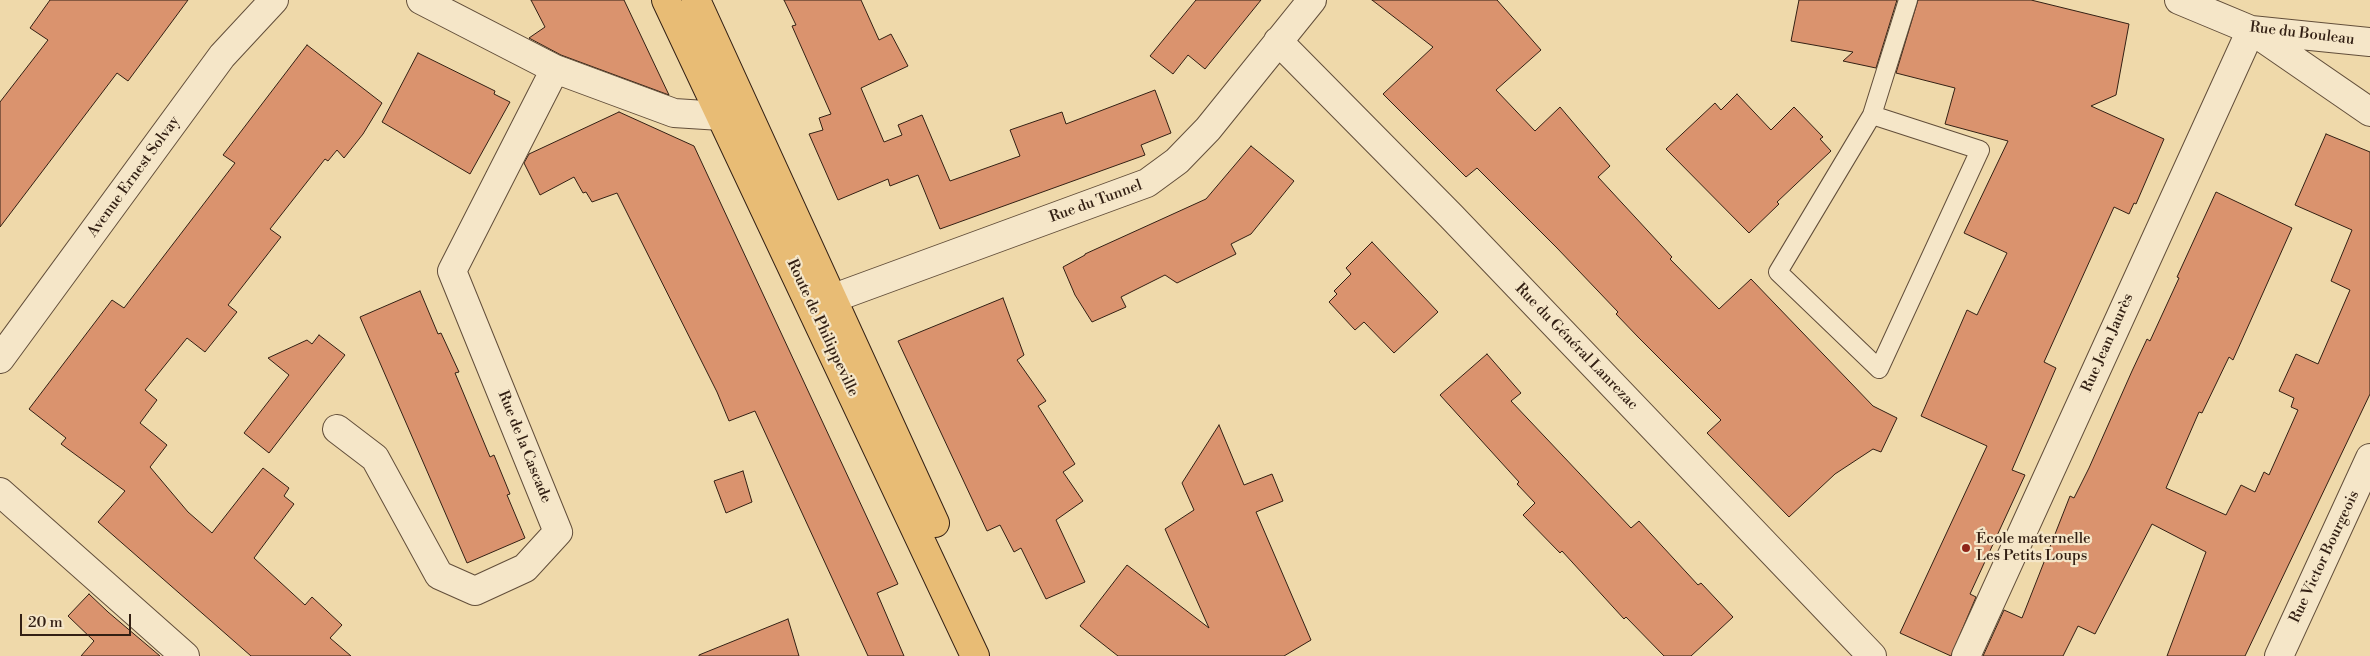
<!DOCTYPE html>
<html>
<head>
<meta charset="utf-8">
<style>
  body { margin:0 }
  #map { position:relative; width:2370px; height:656px; overflow:hidden; background:#efd9aa; font-family:"Libre Bodoni",serif }
  canvas { display:block }
  .scale { position:absolute; left:20px; top:614px; width:111px; height:22px; box-sizing:border-box; border:2px solid #332014; border-top:0; padding-left:6px; font-size:15px; line-height:18px; white-space:nowrap; color:#332014; -webkit-text-stroke:4px #f5e6c8; paint-order:stroke }
</style>
</head>
<body>
<div id="map">
<canvas width="2370" height="656"></canvas>
<div class="scale">20 m</div>
</div>
<script>
const c = document.querySelector('canvas').getContext('2d');
c.lineJoin = 'round';
function fillPath(path, color) { c.fillStyle = color; c.fill(path, 'evenodd'); }
const shape = rows => new Path2D(rows.map(r => 'M' + r).join(''));
function stroke(path, color, width, dash) { c.strokeStyle = color; c.lineWidth = width; c.lineCap = dash ? 'butt' : 'round'; c.setLineDash(dash || []); c.stroke(path); }
function label(font, color, halo, rows, align = 'center') {
  c.font = font + ' "Libre Bodoni",serif'; c.lineWidth = 4.5; c.setLineDash([]); c.textBaseline = 'middle'; c.strokeStyle = halo; c.fillStyle = color; for (const [text, x, y, turn = 0] of rows) {
    c.save(); c.translate(x, y); c.rotate((+turn || 0) * Math.PI / 180); c.textAlign = isNaN(turn) ? turn : align; if (halo) c.strokeText(text, 0, 0); c.fillText(text, 0, 0); c.restore();
  }
}
const building = shape([
  [50,0,188,0,128,81,117,73,0,227,0,102,48,40,30,28,50,0],
  [531,0,624,0,669,95,561,55,529,38,545,27,531,0],
  [784,0,861,0,879,40,891,34,908,66,861,88,884,142,902,135,898,125,922,115,950,181,1020,156,1010,130,1062,112,1066,124,1155,90,1171,133,1141,145,1145,155,940,229,918,175,890,186,888,179,838,200,809,134,823,130,819,118,831,114,792,26,796,25,784,0],
  [1196,0,1261,0,1205,69,1188,55,1173,74,1150,56,1196,0],
  [1372,0,1497,0,1541,50,1496,90,1535,131,1560,107,1610,166,1598,177,1672,257,1670,259,1719,309,1751,279,1873,406,1897,418,1881,452,1873,449,1835,474,1789,517,1707,433,1721,420,1638,337,1616,314,1618,312,1557,248,1477,168,1466,177,1383,94,1433,47,1372,0],
  [1799,0,1897,0,1876,68,1843,61,1853,52,1791,41,1799,0],
  [1918,0,2031,0,2129,24,2116,95,2091,106,2164,139,2136,204,2134,203,2129,214,2114,207,2044,362,2056,368,2012,470,2025,475,1970,594,1976,597,1951,656,1900,633,1987,446,1921,416,1967,310,1977,315,2007,253,1964,233,2008,141,1945,124,1955,88,1896,73,1918,0],
  [307,45,382,103,363,134,344,158,337,150,328,161,325,159,270,229,281,237,228,305,237,312,205,352,187,338,145,390,157,400,140,423,167,445,150,467,188,512,212,533,263,468,289,488,284,496,294,504,254,558,305,605,312,597,342,625,330,638,351,656,251,656,98,522,125,491,61,444,66,438,29,409,112,300,124,308,235,163,223,155,307,45],
  [418,53,495,91,494,94,510,102,470,174,382,122,418,53],
  [1737,94,1771,130,1794,107,1823,137,1820,139,1831,151,1777,202,1779,204,1749,233,1666,149,1715,103,1721,110,1737,94],
  [619,112,694,146,898,584,877,593,904,656,868,656,755,411,729,421,717,392,617,193,592,202,586,192,583,193,574,177,540,195,524,163,529,154,619,112],
  [2326,134,2370,152,2370,394,2245,656,2167,656,2206,552,2152,524,2095,634,2078,626,2063,656,1983,656,2004,610,2022,618,2070,496,2074,498,2089,468,2132,371,2147,339,2150,341,2179,278,2177,277,2216,192,2292,228,2233,360,2229,357,2202,413,2199,412,2166,488,2226,515,2241,485,2255,492,2264,472,2269,475,2298,410,2291,407,2294,398,2279,391,2296,354,2318,364,2350,290,2331,281,2352,230,2295,205,2326,134],
  [1251,146,1294,181,1251,234,1231,244,1236,254,1177,283,1165,275,1121,297,1126,307,1092,322,1075,295,1063,267,1085,255,1085,254,1206,199,1251,146],
  [1372,242,1438,312,1394,353,1364,322,1355,330,1329,302,1337,294,1334,291,1351,274,1346,268,1372,242],
  [420,291,438,334,441,333,459,372,455,373,490,457,494,455,510,494,507,495,525,538,467,563,360,317,420,291],
  [1003,298,1024,355,1017,360,1046,401,1038,406,1075,464,1063,472,1083,501,1056,520,1085,582,1046,599,1021,548,1014,552,1000,525,987,531,898,341,1003,298],
  [319,335,345,355,269,453,244,433,289,375,268,358,307,340,312,344,319,335],
  [1487,354,1521,393,1511,401,1631,528,1639,521,1698,585,1701,583,1733,617,1691,656,1664,656,1626,617,1624,619,1562,551,1560,553,1523,515,1535,503,1517,484,1519,482,1440,395,1487,354],
  [1219,425,1244,485,1272,474,1283,501,1256,512,1311,640,1284,656,1118,656,1080,626,1127,565,1209,628,1165,529,1194,510,1182,483,1219,425],
  [743,471,752,502,726,513,714,481,743,471],
  [89,594,108,612,160,656,81,656,94,641,68,616,89,594],
  [788,619,799,656,699,656,699,655,788,619]
]);
const service = shape([
  [1872,115,1980,150,1879,369,1778,272,1872,115,1908,0]
]);
const minor = shape([
  [421,0,555,69,674,113,721,116,738,103],
  [2179,0,2251,30,2370,42],
  [1278,41,1451,216,1872,656],
  [812,306,1147,183,1177,161,1208,129,1312,0],
  [0,359,222,56,274,0],
  [337,429,375,458,439,575,475,591,525,568,558,532,452,271,555,69],
  [0,492,185,656],
  [1966,656,2251,30,2370,112],
  [2279,656,2370,458]
]);
const primary = shape([
  [666,0,975,656],
  [696,0,935,523]
]);
const markers = [
  [1966,548,5,"#8f2418"]
];
const streetNames = [
  ["Rue du Bouleau",2302,34,7],
  ["Avenue Ernest Solvay",134,177,-54],
  ["Rue du Tunnel",1096,202,-20],
  ["Route de Philippeville",822,328,65],
  ["Rue Jean Jaurès",2108,343,-66],
  ["Rue du Général Lanrezac",1576,347,46],
  ["Rue de la Cascade",524,447,68],
  ["Rue Victor Bourgeois",2325,557,-65]
];
const poiNames = [
  ["École maternelle",1976,539],
  ["Les Petits Loups",1976,556]
];
fillPath(building, '#da936e');
stroke(building, '#332014', 1);
stroke(service, '#624e3a', 20);
stroke(minor, '#624e3a', 30);
stroke(primary, '#332014', 30);
stroke(service, '#f5e6c8', 18);
stroke(minor, '#f5e6c8', 28);
stroke(primary, '#e8bc75', 28);
for (const [x, y, r, color] of markers) { const dot = new Path2D(); dot.arc(x, y, r, 0, 2 * Math.PI); c.fillStyle = color; c.fill(dot); stroke(dot, '#f5e6c8', 2); }
label('15px', '#332014', '#f5e6c8', streetNames);
label('15px', '#332014', '#f5e6c8', poiNames, 'left');
</script>
</body>
</html>
